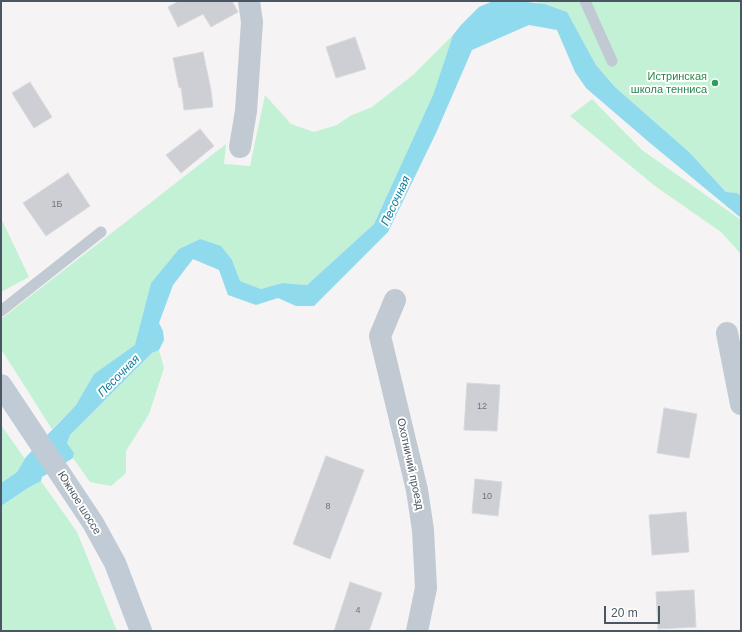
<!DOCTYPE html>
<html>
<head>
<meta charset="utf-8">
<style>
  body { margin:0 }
  #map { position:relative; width:742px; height:632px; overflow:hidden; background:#f5f3f3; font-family:Arial,sans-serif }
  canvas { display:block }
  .frame { position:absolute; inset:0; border:2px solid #4a5661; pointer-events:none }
  .scale { position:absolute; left:604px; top:606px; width:56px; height:18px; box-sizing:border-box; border:2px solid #4a5661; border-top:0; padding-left:5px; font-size:12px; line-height:14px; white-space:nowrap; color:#4a5661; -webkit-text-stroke:3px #fff; paint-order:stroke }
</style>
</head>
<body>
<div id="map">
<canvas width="742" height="632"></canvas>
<div class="frame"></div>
<div class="scale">20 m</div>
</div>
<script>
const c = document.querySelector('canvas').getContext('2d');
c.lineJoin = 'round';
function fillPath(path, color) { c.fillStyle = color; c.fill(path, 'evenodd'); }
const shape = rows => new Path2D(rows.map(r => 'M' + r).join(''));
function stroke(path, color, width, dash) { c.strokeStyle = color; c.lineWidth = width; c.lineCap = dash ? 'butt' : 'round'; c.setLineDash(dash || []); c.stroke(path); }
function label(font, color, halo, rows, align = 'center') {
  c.font = font + ' Arial,sans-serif'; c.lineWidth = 4; c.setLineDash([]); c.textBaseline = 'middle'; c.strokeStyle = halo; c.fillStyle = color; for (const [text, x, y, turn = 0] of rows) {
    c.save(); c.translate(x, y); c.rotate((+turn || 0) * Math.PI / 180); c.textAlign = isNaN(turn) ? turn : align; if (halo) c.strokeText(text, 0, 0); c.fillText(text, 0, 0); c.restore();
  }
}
const green = shape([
  [540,1,741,1,741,196,737,193,726,192,689,152,615,87,596,65,567,12,545,4,537,3],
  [453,35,433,95,374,224,307,285,282,283,261,289,240,281,232,260,200,239,179,249,151,283,136,345,94,374,76,405,52,429,1,349,1,319,226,144,224,164,250,166,265,95,291,124,314,132,337,125,350,116,372,107,413,75],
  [592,99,642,150,741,220,741,254,721,232,655,186,570,116],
  [1,218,29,277,1,292],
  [159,350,164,368,149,414,126,451,126,473,111,486,90,482,73,458,74,453,67,443,70,435,152,353],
  [1,425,25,459,17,472,1,483],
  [41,481,77,532,117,631,1,631,1,506,28,488]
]);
const water = shape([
  [493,1,517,1,545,4,567,12,596,65,615,87,689,152,726,192,737,193,741,196,741,218,650,143,586,88,575,72,557,30,529,25,472,50,436,133,388,232,314,306,296,306,278,298,256,305,228,295,219,270,193,259,173,285,159,323,163,331,164,340,159,350,152,353,70,435,67,443,74,453,73,458,42,477,41,481,28,488,1,506,1,483,17,472,26,457,76,405,94,374,135,345,151,283,179,249,200,239,221,246,232,260,240,281,261,289,282,283,307,285,374,224,433,95,453,35,461,25,479,7]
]);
const building = shape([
  [179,1,232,1,238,12,211,27,203,14,178,27,168,7,179,1],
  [355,37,366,69,336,78,326,47,355,37],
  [203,52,211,90,213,107,184,110,181,87,179,88,173,58,203,52],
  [30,82,52,117,34,128,12,93,30,82],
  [200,129,214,146,181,173,166,155,200,129],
  [68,173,90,206,46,236,23,203,68,173],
  [467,383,500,385,497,431,464,430,467,383],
  [664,408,697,414,689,458,657,453,664,408],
  [326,456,364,470,330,559,293,544,326,456],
  [475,479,502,482,498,516,472,513,475,479],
  [686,512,689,552,652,555,649,515,686,512],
  [350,582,382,593,369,631,334,631,350,582],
  [694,590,696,627,658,629,656,592,694,590]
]);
const lane = shape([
  [585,1,612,61],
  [1,311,101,232]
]);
const street = shape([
  [240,147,246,111,252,22,249,1],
  [395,300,380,336,417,490,423,530,426,588,417,631],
  [727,333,741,404]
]);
const secondary = shape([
  [1,385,93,523,115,563,141,631]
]);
const markers = [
  [715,83,4,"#2e9e5b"]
];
const numberNames = [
  ["1Б",57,205],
  ["12",482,407],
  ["10",487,497],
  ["8",328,507],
  ["4",358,611]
];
const leisureNames = [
  ["Истринская",707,77],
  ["школа тенниса",707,90]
];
const streetNames = [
  ["Охотничий проезд",410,464,78],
  ["Южное шоссе",79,503,58]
];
const waterNames = [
  ["Песочная",396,201,-65],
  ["Песочная",119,376,-45]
];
fillPath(green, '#c3f1d5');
fillPath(water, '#90daee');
fillPath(building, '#cdcfd5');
stroke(building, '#d7d9de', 1);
stroke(lane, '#c1cad2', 11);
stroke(street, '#c1cad2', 22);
stroke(secondary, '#c1cbd6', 22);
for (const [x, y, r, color] of markers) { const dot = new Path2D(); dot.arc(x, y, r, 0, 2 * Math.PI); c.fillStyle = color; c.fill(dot); stroke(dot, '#fff', 1.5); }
label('9px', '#6b747e', null, numberNames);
label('11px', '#27864d', '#fff', leisureNames, 'right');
label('11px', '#4a5661', '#fff', streetNames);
label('italic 12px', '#0c7c9b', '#fff', waterNames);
</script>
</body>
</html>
